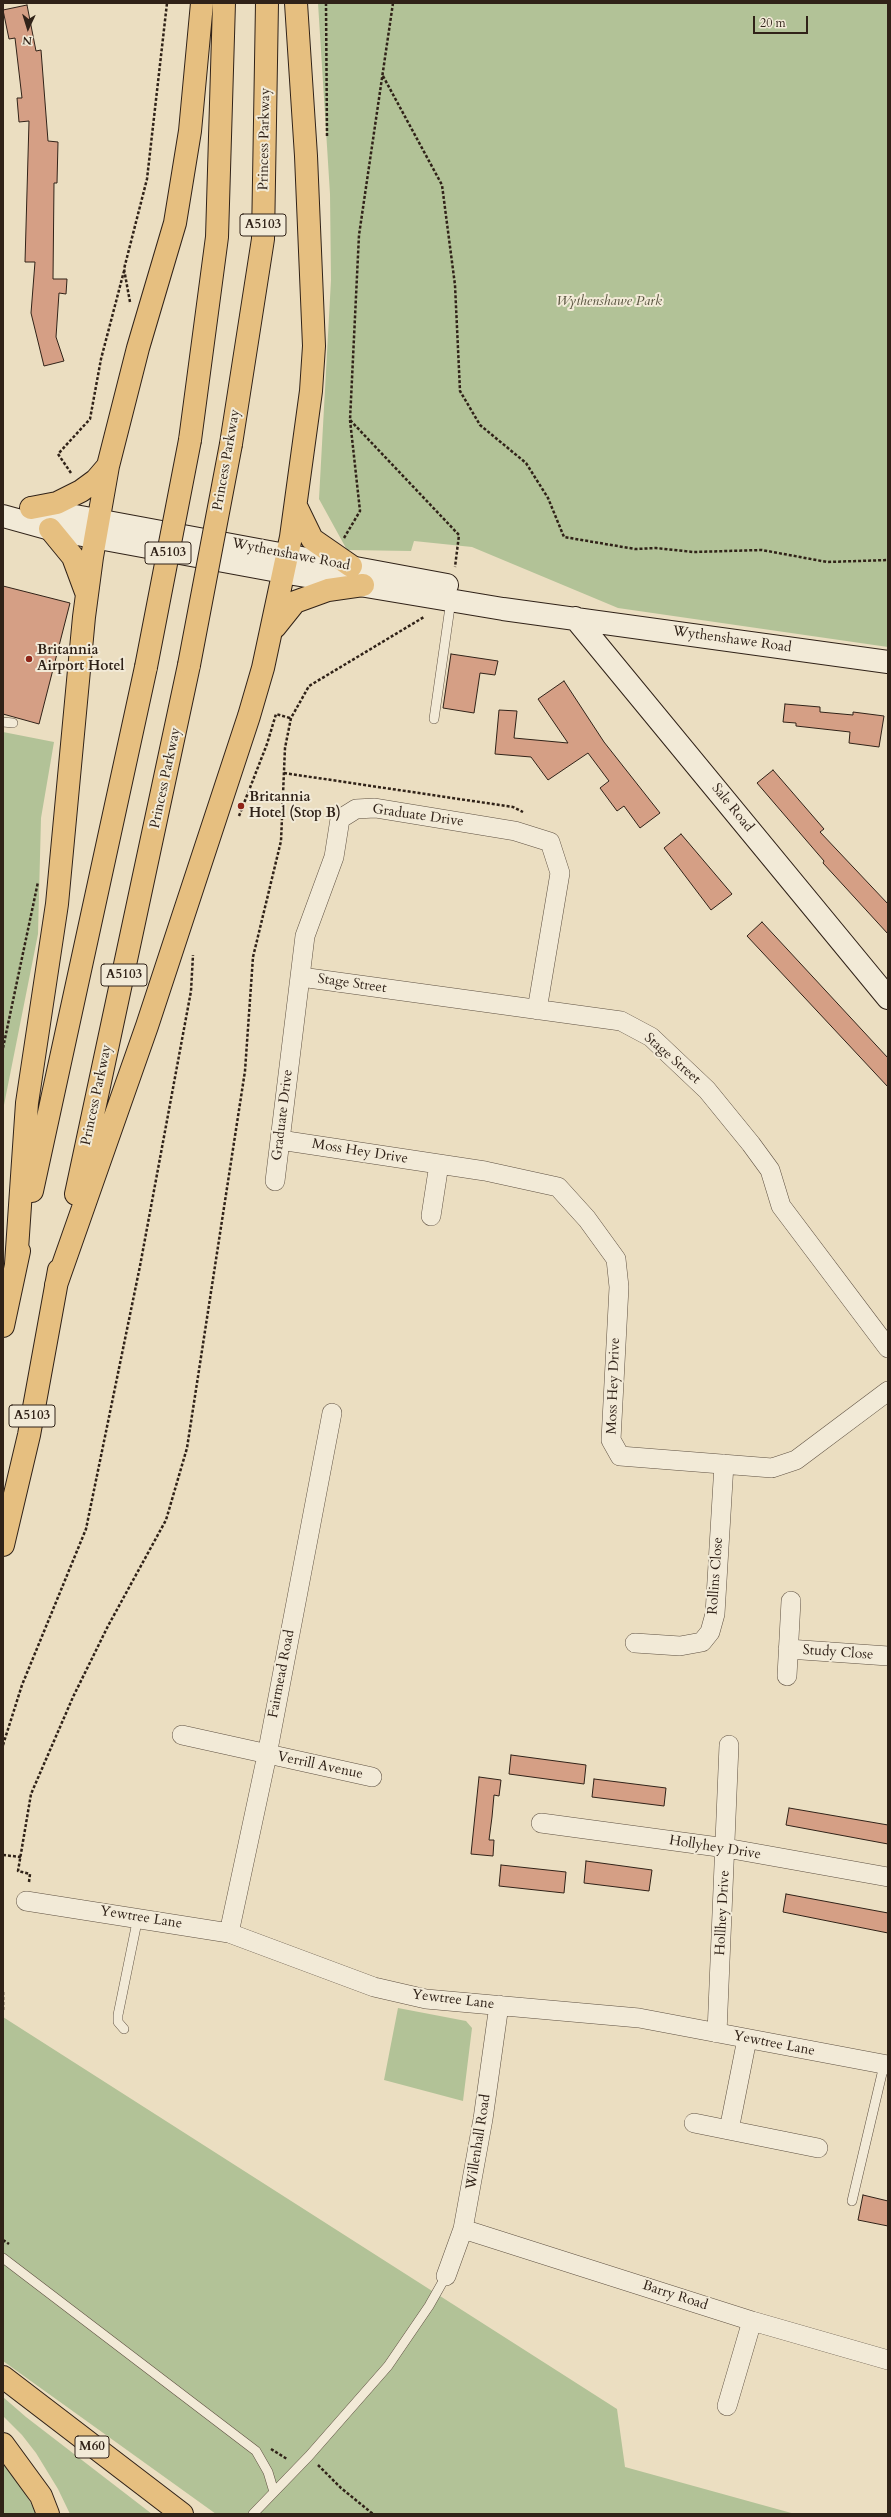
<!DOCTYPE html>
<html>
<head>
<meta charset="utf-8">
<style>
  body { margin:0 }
  #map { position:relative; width:891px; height:2517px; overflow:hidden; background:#ebdec1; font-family:Cardo,serif }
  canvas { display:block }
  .frame { position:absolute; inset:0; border:4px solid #302218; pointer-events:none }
  .north { position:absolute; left:8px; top:8px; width:40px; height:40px; -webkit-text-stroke:3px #f2ead7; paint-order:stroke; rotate:184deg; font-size:11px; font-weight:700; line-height:16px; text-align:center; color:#302218 }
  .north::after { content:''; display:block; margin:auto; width:14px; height:18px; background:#302218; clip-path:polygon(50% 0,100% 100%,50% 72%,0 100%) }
  .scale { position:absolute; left:753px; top:16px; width:55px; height:18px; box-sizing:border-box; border:2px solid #302218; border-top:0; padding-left:5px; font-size:12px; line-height:14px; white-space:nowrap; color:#302218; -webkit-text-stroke:3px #f2ead7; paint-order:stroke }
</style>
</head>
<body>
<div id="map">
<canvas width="891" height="2517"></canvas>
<div class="frame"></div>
<div class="north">N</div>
<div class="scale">20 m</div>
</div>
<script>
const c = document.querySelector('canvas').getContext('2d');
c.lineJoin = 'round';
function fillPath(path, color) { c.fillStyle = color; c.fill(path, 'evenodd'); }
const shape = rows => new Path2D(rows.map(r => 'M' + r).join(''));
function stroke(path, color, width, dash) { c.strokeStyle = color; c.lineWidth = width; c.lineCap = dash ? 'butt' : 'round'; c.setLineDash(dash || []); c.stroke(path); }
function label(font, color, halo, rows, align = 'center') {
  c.font = font + ' Cardo,serif'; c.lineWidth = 4; c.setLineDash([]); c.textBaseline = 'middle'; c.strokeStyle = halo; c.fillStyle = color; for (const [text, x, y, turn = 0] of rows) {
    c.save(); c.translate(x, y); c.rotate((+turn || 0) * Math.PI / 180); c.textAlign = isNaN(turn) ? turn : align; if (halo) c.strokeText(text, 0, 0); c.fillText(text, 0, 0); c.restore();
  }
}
const green = shape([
  [318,3,888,3,888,647,618,608,472,547,414,541,411,551,347,550,319,499,331,280,330,194],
  [3,732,54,742,41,818,38,934,3,1110],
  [398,2008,466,2021,472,2028,463,2101,384,2080],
  [3,2017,617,2409,625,2467,795,2514,216,2514,3,2361],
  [3,2397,26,2417,152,2514,70,2514,58,2489,36,2453,22,2435,3,2416],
  [3,2460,17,2479,37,2514,3,2514]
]);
const building = shape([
  [27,5,36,51,41,50,48,141,58,142,57,183,54,183,53,279,67,279,66,294,59,293,56,337,64,361,44,366,31,313,35,262,25,262,29,121,19,122,17,98,22,98,15,38,9,39,3,10,27,5],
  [3,586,70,603,39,724,3,714,3,586],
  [451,654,498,661,495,675,480,673,474,713,443,708,451,654],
  [564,681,604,742,660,813,640,828,624,806,617,811,600,788,609,781,588,753,548,780,531,757,495,754,499,710,517,711,514,738,568,743,538,699,564,681],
  [785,704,820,707,820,712,853,715,853,712,884,716,879,747,849,743,850,732,796,726,796,723,783,722,785,704],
  [773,770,824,829,820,832,888,904,888,934,823,863,824,861,757,783,773,770],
  [681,834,732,894,711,910,664,848,681,834],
  [762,922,888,1058,888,1087,747,936,762,922],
  [511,1755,586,1765,584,1784,509,1774,511,1755],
  [479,1777,501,1780,499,1796,494,1795,492,1817,489,1840,494,1840,493,1856,471,1854,479,1777],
  [594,1779,666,1788,664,1806,592,1797,594,1779],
  [789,1808,888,1825,888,1844,786,1825,789,1808],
  [586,1861,652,1870,649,1891,584,1883,586,1861],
  [501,1865,566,1872,564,1893,499,1886,501,1865],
  [786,1894,888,1913,888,1933,783,1912,786,1894],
  [863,2195,888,2201,888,2226,858,2220,863,2195]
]);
const path = shape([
  [326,3,327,136],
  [393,3,359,235,350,420,459,535,455,567],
  [383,76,442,185,455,285,460,391,480,425,526,463,548,498,564,537,635,549,656,548,693,552,762,550,827,562,888,560],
  [130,302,124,269,147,179,167,3],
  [71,473,58,454,90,419,101,359,124,271],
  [344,538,360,511,350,420],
  [284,773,513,807,523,812],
  [239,816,267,744,276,714,290,718],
  [3,1048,38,882],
  [3,1745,22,1685,86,1529,140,1266,191,991,193,955],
  [3,1855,21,1857],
  [29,1882,30,1874,18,1871,31,1794,73,1697,108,1626,166,1520,187,1448,245,1071,253,957,281,841,285,748,291,718,309,686,424,617],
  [3,1992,3,2010],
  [3,2240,9,2244],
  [271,2449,287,2459],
  [318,2465,341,2488,373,2514]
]);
const lane = shape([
  [434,719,451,600],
  [3,722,13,723],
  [124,2029,118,2022,118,2015,138,1917],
  [852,2201,884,2065],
  [3,2258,256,2451,268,2472,274,2492],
  [253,2514,309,2456,388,2366,429,2306,446,2276]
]);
const street = shape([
  [301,977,621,1021,651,1037,707,1090,751,1144,770,1170,781,1206,888,1348],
  [280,1140,485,1171,558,1187,587,1219,616,1259,619,1287,611,1440,620,1456,772,1468,796,1460,888,1391],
  [275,1181,305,936,334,857,340,819,356,809,375,808,515,831,550,842,560,873,537,1010],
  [431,1216,439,1164],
  [635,1643,680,1646,702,1642,710,1632,715,1614,724,1464],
  [788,1649,888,1656],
  [787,1676,791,1601],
  [182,1735,372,1777],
  [541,1823,726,1848,888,1877],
  [26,1901,229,1933,374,1987,426,1999,639,2018,888,2065],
  [229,1933,267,1755,332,1413],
  [717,2033,729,1745],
  [694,2123,818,2148],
  [729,2130,747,2039],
  [463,2229,752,2321,888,2360],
  [446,2276,463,2229,483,2119,499,2005],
  [727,2406,752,2321]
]);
const secondary = shape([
  [32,508,447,585],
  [3,516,50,529,294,574,503,609,888,662],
  [575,618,888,998]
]);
const highway = shape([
  [190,440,217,237,224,3],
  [231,444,263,239,267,3],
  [296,506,312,539,351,566],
  [31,508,57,503,81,491,96,480,108,466],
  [50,529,73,557,86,592],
  [275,627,295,602,328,590,363,585],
  [32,1191,146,667],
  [76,1194,189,665],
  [16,1264,27,1103,57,904,84,617,92,557,108,466,138,348,175,223,190,131,202,3],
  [56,1285,147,1026,249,716,263,668,291,537,311,391,314,346,306,156,296,3],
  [3,1326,19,1251],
  [3,1545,29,1435,59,1270],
  [3,2377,182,2514],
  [3,2444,41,2496,48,2514]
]);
const highwayBridge = shape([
  [189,665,231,444],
  [146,667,190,440]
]);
const markers = [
  [29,659,4,"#8f2418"],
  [241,806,4,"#8f2418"]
];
const shields = [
  [263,225,46],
  [168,553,46],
  [124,975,46],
  [32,1416,46],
  [92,2447,34]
];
const shieldNames = [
  ["A5103",263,225],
  ["A5103",168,553],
  ["A5103",124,975],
  ["A5103",32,1416],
  ["M60",92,2447]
];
const streetNames = [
  ["Princess Parkway",265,139,-89],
  ["Princess Parkway",227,460,-80],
  ["Wythenshawe Road",291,555,11],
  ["Wythenshawe Road",732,640,8],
  ["Princess Parkway",166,778,-78],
  ["Sale Road",732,808,51],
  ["Graduate Drive",418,816,8],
  ["Stage Street",352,984,8],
  ["Stage Street",672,1059,41],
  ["Princess Parkway",97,1095,-78],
  ["Graduate Drive",283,1115,-83],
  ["Moss Hey Drive",360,1152,9],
  ["Moss Hey Drive",614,1386,-88],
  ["Rollins Close",716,1576,-86],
  ["Study Close",838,1653,4],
  ["Fairmead Road",282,1674,-79],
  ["Verrill Avenue",320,1766,12],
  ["Hollyhey Drive",715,1848,9],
  ["Hollhey Drive",723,1913,-87],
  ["Yewtree Lane",141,1918,9],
  ["Yewtree Lane",453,2000,7],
  ["Yewtree Lane",774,2044,11],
  ["Willenhall Road",479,2142,-81],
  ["Barry Road",675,2296,18]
];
const parkNames = [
  ["Wythenshawe Park",609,302]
];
const poiNames = [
  ["Britannia",37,651],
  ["Airport Hotel",37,667],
  ["Britannia",249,798],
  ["Hotel (Stop B)",249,814]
];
fillPath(green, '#b2c297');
fillPath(building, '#d59f85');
stroke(building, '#302218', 1);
stroke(lane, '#5f5142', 10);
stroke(street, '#5f5142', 20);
stroke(secondary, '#302218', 24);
stroke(highway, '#302218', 24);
stroke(path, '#302218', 2.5, [3, 2]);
stroke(lane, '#f2ead7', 9);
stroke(street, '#f2ead7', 19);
stroke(secondary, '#f2ead7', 22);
stroke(highway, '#e6bf80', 22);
stroke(highwayBridge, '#302218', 24, []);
stroke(highwayBridge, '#e6bf80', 22);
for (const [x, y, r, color] of markers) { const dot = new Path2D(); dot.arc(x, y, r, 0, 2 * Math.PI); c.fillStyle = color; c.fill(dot); stroke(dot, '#f2ead7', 1.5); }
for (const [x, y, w] of shields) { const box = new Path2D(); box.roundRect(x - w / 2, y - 11, w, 22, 3); c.fillStyle = '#f2ead7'; c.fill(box); stroke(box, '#302218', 1); }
label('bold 13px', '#302218', null, shieldNames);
label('14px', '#302218', '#f2ead7', streetNames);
label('italic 14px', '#57523e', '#f2ead7', parkNames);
label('bold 14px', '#302218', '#f2ead7', poiNames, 'left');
</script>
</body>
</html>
